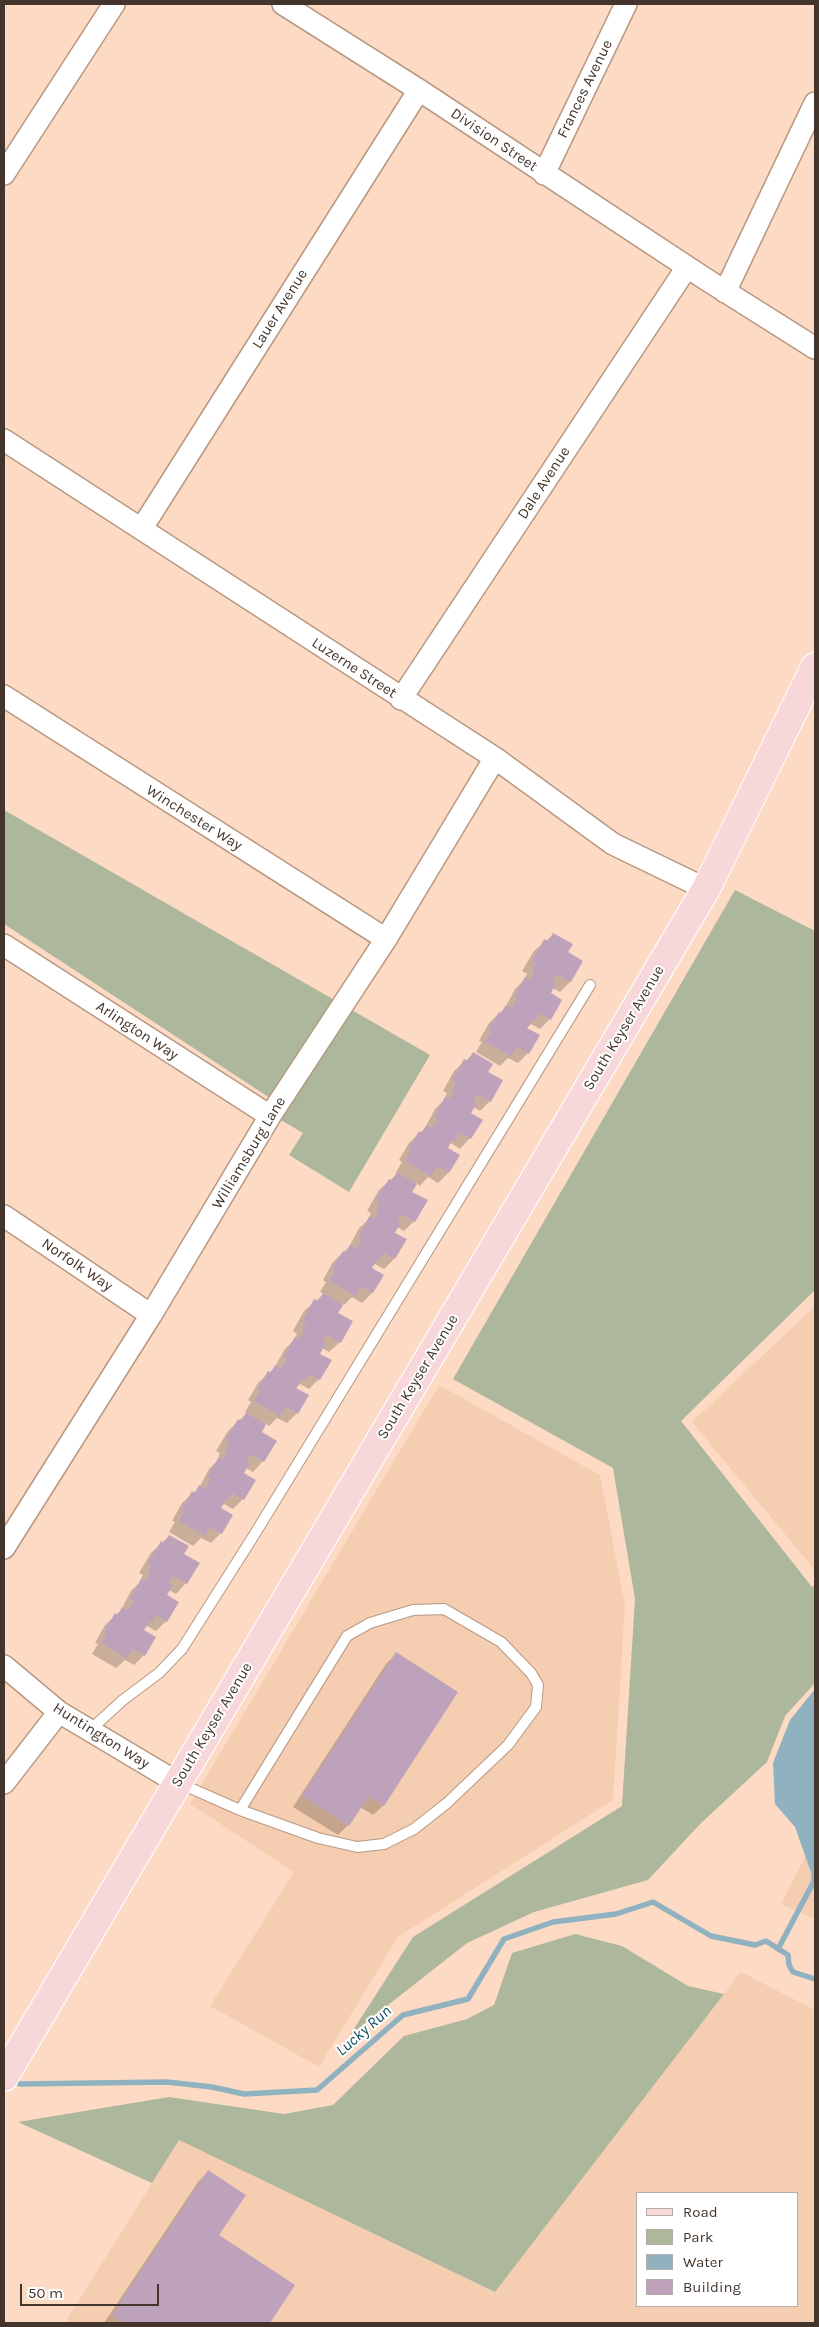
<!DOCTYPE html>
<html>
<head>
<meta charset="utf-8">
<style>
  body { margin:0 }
  #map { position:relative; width:819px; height:2327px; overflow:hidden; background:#fddac3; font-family:Karla,sans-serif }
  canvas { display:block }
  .frame { position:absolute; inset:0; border:5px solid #43352c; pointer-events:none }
  .legend { position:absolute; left:636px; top:2192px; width:162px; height:115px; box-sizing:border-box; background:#fff; border:1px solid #b4aeab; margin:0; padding:6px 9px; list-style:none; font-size:15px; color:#43352c }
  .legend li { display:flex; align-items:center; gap:10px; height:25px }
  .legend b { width:25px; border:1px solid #b4aeab }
  .scale { position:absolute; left:20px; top:2284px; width:139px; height:22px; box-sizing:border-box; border:2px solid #43352c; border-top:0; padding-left:6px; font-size:15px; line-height:18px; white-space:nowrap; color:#43352c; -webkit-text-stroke:4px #fff; paint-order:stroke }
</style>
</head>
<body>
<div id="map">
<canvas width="819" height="2327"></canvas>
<div class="frame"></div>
<ul class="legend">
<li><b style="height:6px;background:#f8d7da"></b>Road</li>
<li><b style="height:14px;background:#acb79c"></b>Park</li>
<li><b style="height:14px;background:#90b1bf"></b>Water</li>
<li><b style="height:14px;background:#bea2bc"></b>Building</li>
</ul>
<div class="scale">50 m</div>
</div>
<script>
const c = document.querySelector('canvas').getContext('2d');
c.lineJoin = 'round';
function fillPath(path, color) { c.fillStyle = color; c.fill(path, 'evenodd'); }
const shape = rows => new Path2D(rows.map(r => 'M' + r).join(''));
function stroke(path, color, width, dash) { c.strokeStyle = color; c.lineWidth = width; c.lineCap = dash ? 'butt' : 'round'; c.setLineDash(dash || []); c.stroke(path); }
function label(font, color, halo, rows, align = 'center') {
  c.font = font + ' Karla,sans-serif'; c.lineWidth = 4; c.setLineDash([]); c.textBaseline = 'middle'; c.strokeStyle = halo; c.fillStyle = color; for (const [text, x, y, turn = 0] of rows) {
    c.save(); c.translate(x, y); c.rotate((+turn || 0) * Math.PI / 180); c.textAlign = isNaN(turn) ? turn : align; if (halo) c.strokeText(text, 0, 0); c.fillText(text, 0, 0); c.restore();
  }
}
const built = shape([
  [815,1306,815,1566,813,1568,692,1422],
  [439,1385,600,1475,625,1605,613,1800,398,1937,319,2067,210,2006,294,1872,190,1804],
  [815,1837,815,1919,781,1904],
  [741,1972,815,2010,815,2323,69,2323,66,2321,179,2140,495,2292],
  [638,2193,798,2193,798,2306,638,2306]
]);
const green = shape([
  [4,810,430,1055,349,1192,289,1155,303,1133,279,1119,270,1098,4,924],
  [735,890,815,931,815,1290,681,1421,812,1587,815,1585,815,1683,785,1716,767,1762,701,1823,648,1880,534,1912,467,1943,350,2035,413,1937,622,1806,635,1599,613,1468,453,1379],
  [575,1934,622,1946,688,1986,724,1994,495,2292,179,2140,152,2183,18,2122,169,2097,284,2114,333,2105,404,2036,467,2019,494,2005,512,1953]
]);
const water = shape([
  [815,1689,815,1881,814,1881,795,1827,775,1804,773,1763,790,1720]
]);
const shadow = shape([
  [553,935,567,953,582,961,570,982,560,992,552,988,549,994,550,1019,540,1029,531,1024,526,1029,528,1053,518,1063,508,1058,500,1066,476,1052,482,1042,479,1041,489,1023,505,1008,515,989,523,981,527,974,522,971,534,951],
  [473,1054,487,1072,490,1101,480,1111,473,1107,469,1113,470,1138,460,1149,451,1143,446,1148,458,1155,448,1173,438,1183,428,1177,420,1186,416,1183,411,1192,414,1221,404,1231,397,1227,393,1233,394,1259,384,1269,375,1264,370,1268,372,1293,362,1303,352,1297,344,1305,342,1304,337,1313,340,1342,329,1352,322,1348,319,1354,319,1379,309,1389,300,1384,295,1389,297,1413,287,1423,277,1418,269,1426,265,1423,260,1433,263,1461,253,1472,246,1468,242,1474,243,1499,233,1509,224,1504,219,1509,221,1533,211,1543,201,1538,193,1546,169,1532,175,1522,172,1521,182,1503,199,1488,209,1469,217,1461,220,1453,216,1451,228,1431,247,1413,245,1412,251,1402,248,1400,258,1383,274,1368,285,1349,293,1341,297,1334,293,1331,304,1311,324,1294,320,1292,326,1282,323,1280,333,1262,349,1247,359,1228,367,1221,371,1213,367,1211,379,1190,398,1173,396,1172,402,1162,399,1160,409,1143,425,1128,435,1109,443,1101,447,1093,443,1091,454,1071],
  [169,1536,183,1554,186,1583,176,1594,169,1590,165,1596,166,1621,156,1631,147,1626,142,1630,144,1655,134,1665,125,1660,116,1668,92,1654,98,1644,95,1643,105,1625,121,1610,131,1591,139,1583,143,1575,139,1573,151,1553],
  [396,1654,384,1805,373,1815,360,1807,348,1825,338,1835,293,1807,386,1664],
  [208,2172,217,2236,294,2285,269,2323,104,2323,198,2182]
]);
const stream = shape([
  [778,1949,814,1881,815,1864],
  [20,2084,167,2082,212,2087,244,2094,317,2090,403,2015,468,1999,504,1939,553,1922,616,1914,653,1902,711,1936,755,1945,766,1941,788,1955,789,1965,793,1972,815,1979]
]);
const building = shape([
  [553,933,573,944,568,952,583,961,571,982,556,974,553,981,556,983,551,993,562,1000,551,1020,540,1013,535,1021,532,1020,527,1028,540,1035,529,1054,517,1047,511,1056,485,1042,491,1032,488,1030,499,1012,501,1013,506,1005,512,1009,517,999,514,997,525,977,529,980,534,972,532,970,536,963,532,961,544,939,548,941],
  [473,1052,493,1064,488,1072,503,1080,491,1102,477,1094,473,1101,477,1103,471,1113,483,1120,471,1139,460,1133,455,1141,452,1139,448,1148,460,1155,449,1173,437,1166,431,1176,405,1161,411,1151,408,1150,419,1131,422,1133,426,1125,432,1128,438,1119,434,1117,445,1097,449,1099,454,1091,452,1090,456,1083,452,1080,464,1059,468,1061],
  [397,1172,417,1184,412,1192,428,1200,415,1222,401,1214,397,1220,401,1222,395,1233,407,1239,395,1259,384,1253,379,1261,377,1259,372,1268,384,1275,373,1293,361,1286,356,1296,329,1281,335,1271,332,1269,343,1251,346,1253,350,1245,357,1248,362,1239,358,1237,369,1217,374,1219,378,1211,376,1210,380,1203,376,1200,389,1179,392,1181],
  [323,1293,343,1305,338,1313,353,1321,341,1343,326,1334,323,1341,326,1343,320,1354,332,1360,320,1380,309,1374,304,1381,302,1380,296,1388,309,1395,298,1414,286,1407,280,1416,254,1401,260,1391,257,1390,268,1371,271,1373,275,1365,281,1369,287,1359,283,1357,295,1337,299,1339,304,1332,302,1331,306,1323,302,1321,314,1299,318,1301],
  [246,1413,266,1424,262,1432,277,1441,264,1462,250,1454,246,1461,250,1463,244,1473,256,1480,244,1500,233,1493,228,1501,225,1500,221,1508,233,1515,222,1534,210,1527,205,1536,179,1521,184,1512,181,1510,192,1491,195,1493,199,1485,205,1489,211,1479,207,1477,219,1457,223,1459,227,1451,225,1451,229,1443,225,1441,238,1419,241,1421],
  [169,1535,189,1546,184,1554,200,1563,187,1584,173,1576,169,1583,173,1585,167,1595,179,1602,167,1622,156,1615,151,1623,149,1622,144,1630,156,1637,145,1656,133,1649,127,1658,101,1643,107,1634,104,1632,115,1613,118,1615,122,1607,128,1611,134,1601,130,1599,141,1579,146,1581,150,1573,148,1572,152,1565,148,1563,161,1541,164,1543],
  [396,1652,458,1692,384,1806,369,1796,349,1826,302,1796],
  [208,2170,246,2195,219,2235,295,2285,270,2323,125,2323,112,2315]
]);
const service = shape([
  [90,1730,123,1700,159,1673,182,1649,256,1532,590,985],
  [179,1783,240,1810,318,1838,357,1847,384,1844,414,1829,447,1803,508,1745,536,1707,538,1685,531,1673,501,1642,444,1609,413,1610,370,1623,347,1636,240,1810]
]);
const minor = shape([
  [283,4,419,90,704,278,815,348],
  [4,174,114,4],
  [544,174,626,4],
  [725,292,815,103],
  [4,440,495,758,613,844,706,889],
  [142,528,419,90],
  [4,696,386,939],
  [401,699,687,267],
  [4,945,270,1116],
  [4,1216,151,1315],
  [4,1548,151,1315,270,1116,386,939,495,758],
  [4,1666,59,1712,178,1783],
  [4,1783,59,1712]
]);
const primary = shape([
  [4,2077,706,889,815,667]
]);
const streetNames = [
  ["Frances Avenue",585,89,-64],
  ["Division Street",494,140,34],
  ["Lauer Avenue",280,309,-58],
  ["Dale Avenue",544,483,-57],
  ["Luzerne Street",354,668,33],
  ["Winchester Way",194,818,32],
  ["South Keyser Avenue",624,1028,-59],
  ["Arlington Way",137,1031,33],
  ["Williamsburg Lane",249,1153,-59],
  ["Norfolk Way",77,1265,34],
  ["South Keyser Avenue",418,1377,-59],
  ["South Keyser Avenue",212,1725,-59],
  ["Huntington Way",101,1736,32]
];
const waterNames = [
  ["Lucky Run",364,2031,-41]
];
fillPath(built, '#f5cdb1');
fillPath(green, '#acb79c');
fillPath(water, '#90b1bf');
fillPath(shadow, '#0003');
stroke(stream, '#90b1bf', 5.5);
fillPath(building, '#bea2bc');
stroke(service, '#b89882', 12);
stroke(minor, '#b89882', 24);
stroke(primary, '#fff', 30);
stroke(service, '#fff', 10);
stroke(minor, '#fff', 21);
stroke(primary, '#f8d7da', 28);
label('15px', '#43352c', '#fff', streetNames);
label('italic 16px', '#0e5066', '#fff', waterNames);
</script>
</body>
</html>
